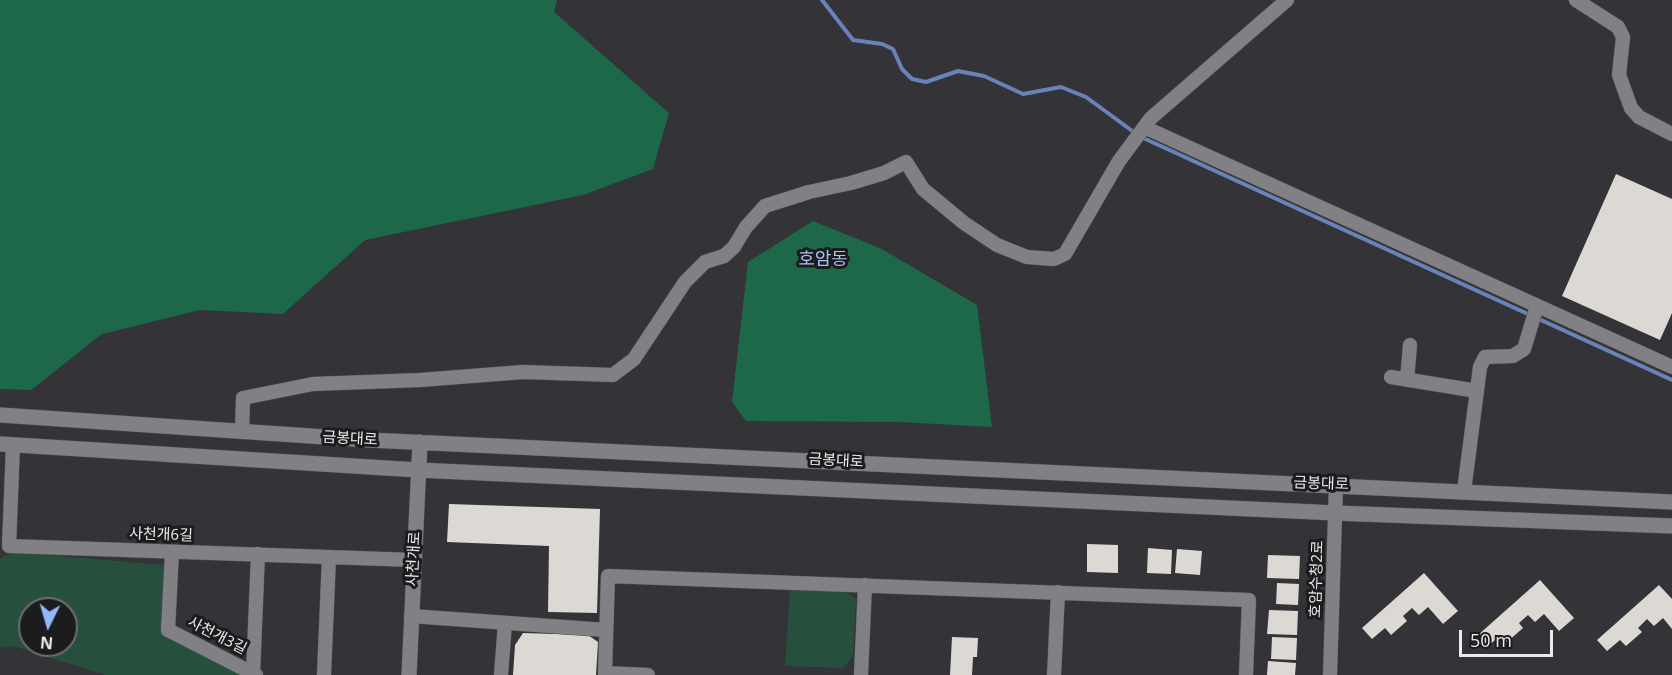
<!DOCTYPE html>
<html>
<head>
<meta charset="utf-8">
<style>
  body { margin:0 }
  #map { position:relative; width:1672px; height:675px; overflow:hidden; background:#343337; font-family:"Open Sans",sans-serif }
  canvas { display:block }
  .north { position:absolute; left:18px; top:597px; width:60px; height:60px; box-sizing:border-box; background:#1c1b1d; border:2px solid #6e6d70; border-radius:50%; rotate:185deg; font-size:16px; font-weight:700; line-height:24px; text-align:center; color:#eae9ec }
  .north::after { content:''; display:block; margin:auto; width:21px; height:27px; background:#93b7fd; clip-path:polygon(50% 0,100% 100%,50% 72%,0 100%) }
  .scale { position:absolute; left:1459px; top:630px; width:94px; height:27px; box-sizing:border-box; border:3px solid #eae9ec; border-top:0; padding-left:8px; font-size:18px; line-height:21px; white-space:nowrap; color:#eae9ec; -webkit-text-stroke:4px #1c1b1d; paint-order:stroke }
</style>
</head>
<body>
<div id="map">
<canvas width="1672" height="675"></canvas>
<div class="north">N</div>
<div class="scale">50 m</div>
</div>
<script>
const c = document.querySelector('canvas').getContext('2d');
c.lineJoin = 'round';
function fillPath(path, color) { c.fillStyle = color; c.fill(path, 'evenodd'); }
const shape = rows => new Path2D(rows.map(r => 'M' + r).join(''));
function stroke(path, color, width, dash) { c.strokeStyle = color; c.lineWidth = width; c.lineCap = dash ? 'butt' : 'round'; c.setLineDash(dash || []); c.stroke(path); }
function label(font, color, halo, rows, align = 'center') {
  c.font = font + ' "Open Sans","Noto Sans KR",sans-serif'; c.lineWidth = 6; c.setLineDash([]); c.textBaseline = 'middle'; c.strokeStyle = halo; c.fillStyle = color; for (const [text, x, y, turn = 0] of rows) {
    c.save(); c.translate(x, y); c.rotate((+turn || 0) * Math.PI / 180); c.textAlign = isNaN(turn) ? turn : align; if (halo) c.strokeText(text, 0, 0); c.fillText(text, 0, 0); c.restore();
  }
}
const green = shape([
  [12,552,164,565,165,632,246,675,105,675,13,646,0,648,0,559],
  [30,609,66,609,66,645,30,645],
  [790,590,845,591,856,600,853,656,843,668,785,666]
]);
const forest = shape([
  [0,0,557,0,554,12,669,113,653,169,583,195,365,240,283,314,200,310,102,334,31,390,0,389],
  [813,221,882,249,977,305,992,427,899,422,746,421,732,402,748,262]
]);
const stream = shape([
  [822,0,853,40,882,44,893,49,902,69,912,79,926,82,958,71,984,76,1023,94,1061,87,1086,97,1135,133],
  [1141,137,1672,380]
]);
const building = shape([
  [1616,174,1672,199,1672,313,1660,340,1562,296],
  [449,504,600,509,597,613,548,612,549,546,447,542],
  [1087,544,1118,545,1118,573,1087,572],
  [1148,548,1172,550,1171,574,1147,573],
  [1177,549,1202,551,1200,575,1175,573],
  [1268,555,1300,556,1299,579,1267,578],
  [1424,573,1458,611,1443,624,1428,607,1419,615,1412,608,1403,616,1407,621,1391,635,1385,628,1372,639,1362,628],
  [1540,580,1574,618,1559,631,1544,614,1535,622,1528,615,1519,623,1523,628,1507,642,1501,635,1488,646,1478,635],
  [1277,583,1299,584,1298,605,1276,604],
  [1659,585,1672,599,1672,629,1663,618,1654,626,1647,619,1638,628,1642,632,1626,646,1620,640,1607,651,1597,640],
  [1269,610,1298,611,1297,635,1267,634],
  [523,633,588,635,598,642,596,675,513,675,515,645],
  [952,637,978,638,977,657,973,657,972,675,950,675],
  [1272,637,1297,638,1296,660,1271,659],
  [1268,661,1296,663,1295,675,1267,675]
]);
const minor = shape([
  [1576,0,1618,27,1623,37,1619,75,1631,108,1639,117,1672,134],
  [1144,127,1672,367],
  [1391,377,1477,391],
  [1407,380,1410,345],
  [242,432,243,398,313,384,420,380,523,372,613,375,634,359,685,282,705,262,724,256,734,247,746,227,765,206,809,192,851,183,884,173,906,162,923,189,964,223,997,245,1027,257,1054,259,1065,254,1119,161,1151,118,1287,0],
  [13,445,9,546,414,560],
  [1464,491,1480,367,1485,357,1513,356,1524,349,1537,306],
  [172,552,168,630,256,675],
  [411,616,606,630],
  [253,674,258,554],
  [324,675,329,557],
  [501,675,505,623],
  [648,675,605,673,608,576,1249,600,1246,675],
  [861,675,865,585],
  [1054,675,1058,592],
  [1330,675,1336,484]
]);
const tertiary = shape([
  [0,415,369,440,1672,502],
  [0,444,418,470,1336,513,1672,526],
  [409,675,420,442]
]);
const streetNames = [
  ["금봉대로",350,439,3],
  ["금봉대로",836,461,3],
  ["금봉대로",1321,484,2],
  ["사천개6길",161,535,2],
  ["사천개로",414,559,-87],
  ["호암수청2로",1317,579,-88],
  ["사천개3길",217,636,27]
];
const quarterNames = [
  ["호암동",823,260]
];
fillPath(green, '#26503d');
fillPath(forest, '#1e684a');
stroke(stream, '#6883b9', 4);
fillPath(building, '#dcd9d5');
stroke(minor, '#525154', 15);
stroke(tertiary, '#525154', 16);
stroke(minor, '#818084', 14);
stroke(tertiary, '#818084', 15);
label('15px', '#eae9ec', '#1c1b1d', streetNames);
label('18px', '#a7c2f6', '#1c1b1d', quarterNames);
</script>
</body>
</html>
